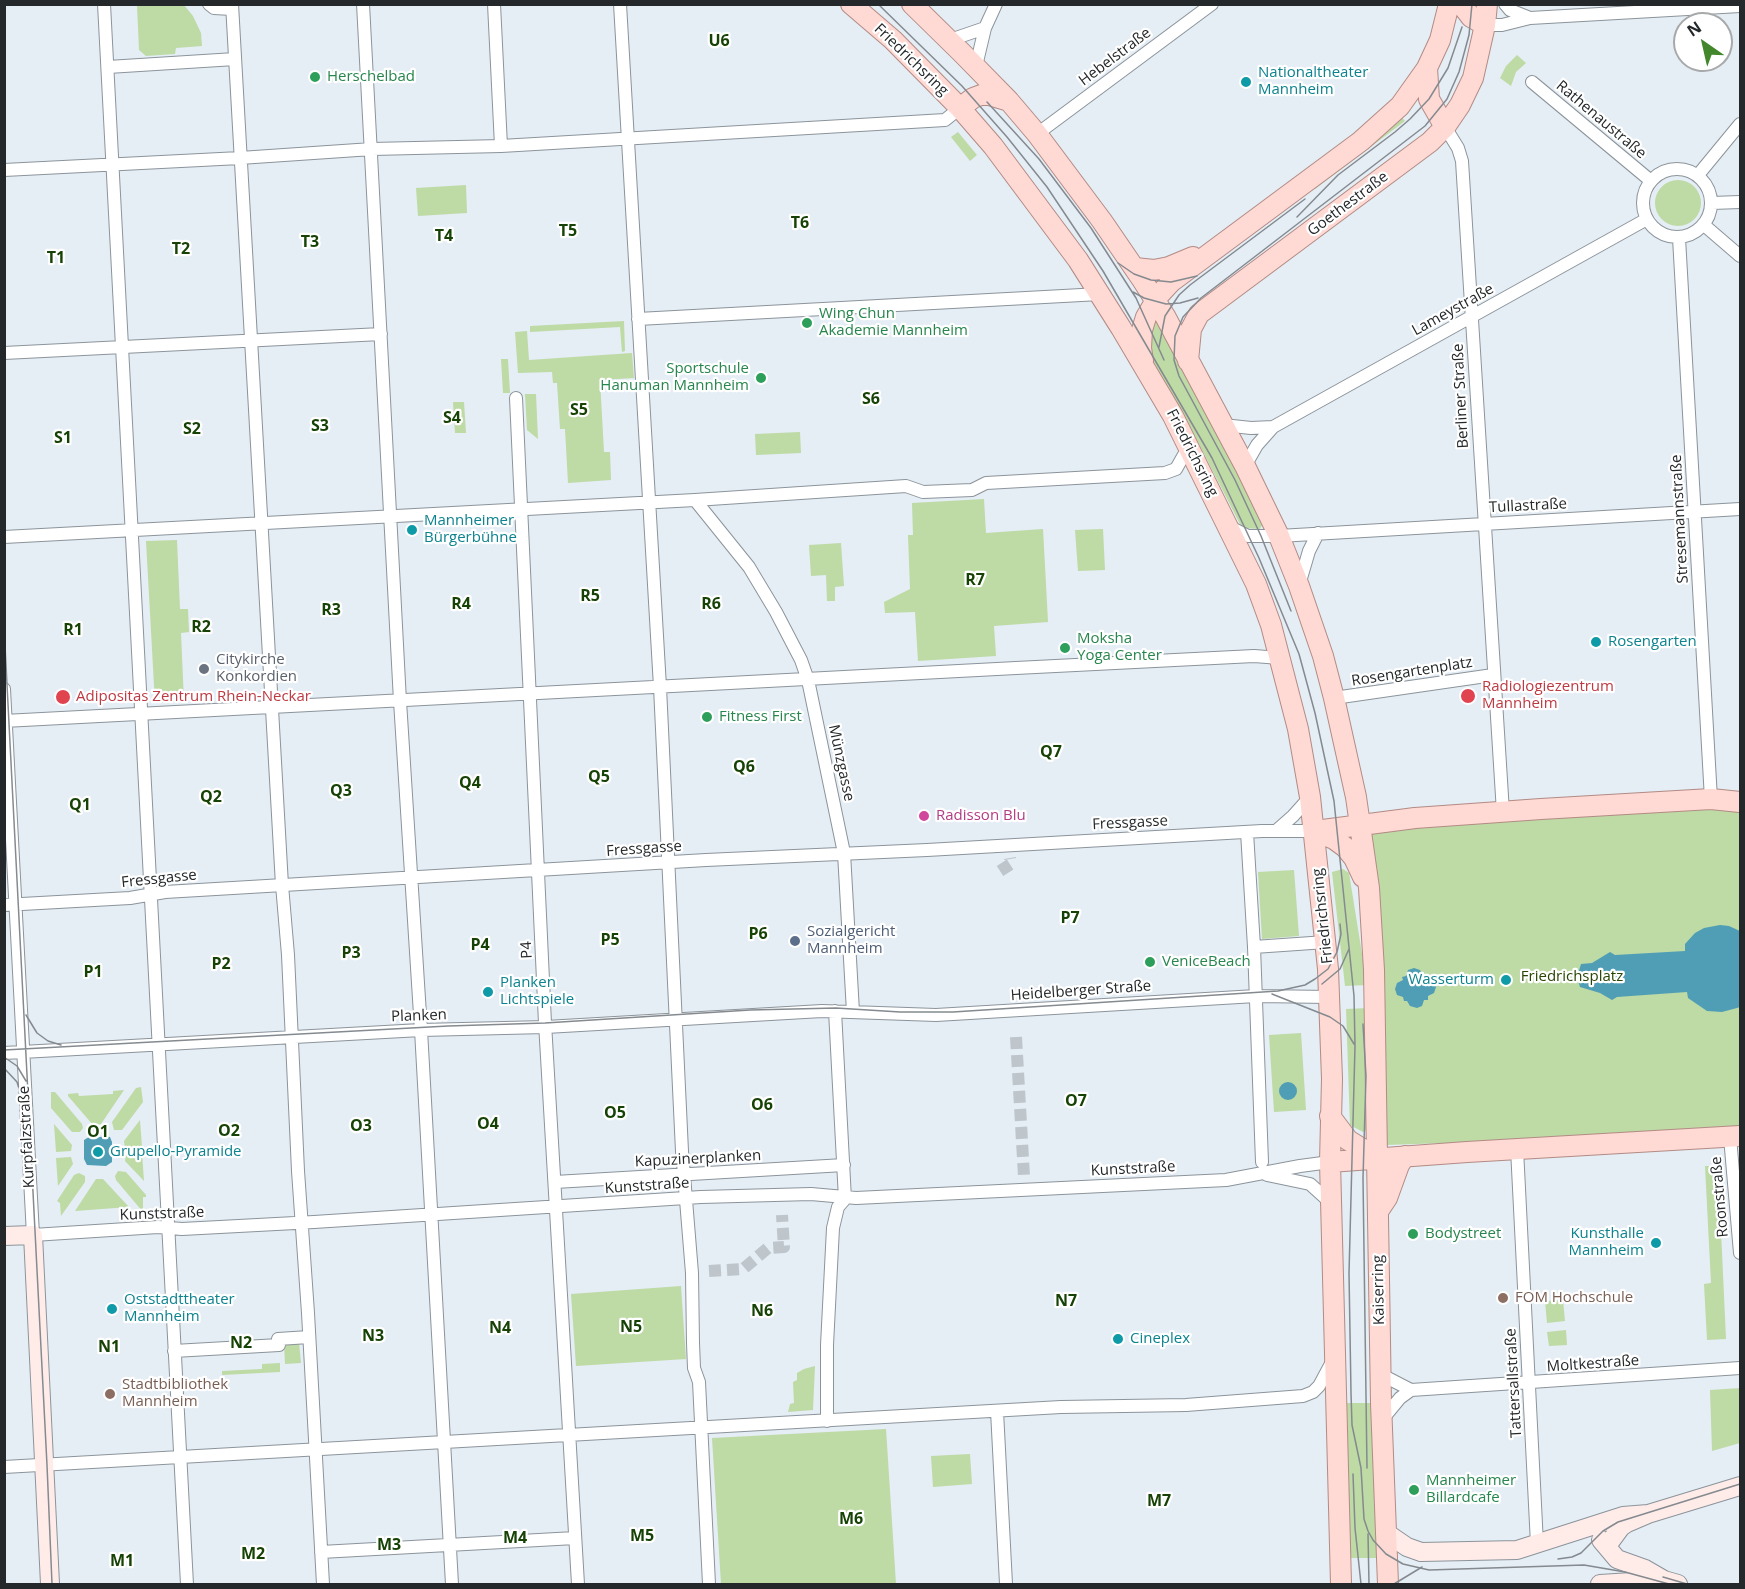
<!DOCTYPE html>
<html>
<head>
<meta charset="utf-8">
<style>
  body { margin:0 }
  #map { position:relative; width:1745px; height:1589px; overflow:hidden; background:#e5edf5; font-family:"Open Sans",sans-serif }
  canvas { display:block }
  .frame { position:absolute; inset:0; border:6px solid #24282a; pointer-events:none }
  .north { position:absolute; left:1673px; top:12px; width:60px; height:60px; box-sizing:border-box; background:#fff; border:2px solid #a7a9aa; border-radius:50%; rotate:326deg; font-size:16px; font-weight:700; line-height:24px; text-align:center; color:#24282a }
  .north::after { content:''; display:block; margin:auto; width:21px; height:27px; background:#42872b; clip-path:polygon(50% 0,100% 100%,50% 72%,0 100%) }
</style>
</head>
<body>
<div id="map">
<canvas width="1745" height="1589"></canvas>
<div class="frame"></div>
<div class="north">N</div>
</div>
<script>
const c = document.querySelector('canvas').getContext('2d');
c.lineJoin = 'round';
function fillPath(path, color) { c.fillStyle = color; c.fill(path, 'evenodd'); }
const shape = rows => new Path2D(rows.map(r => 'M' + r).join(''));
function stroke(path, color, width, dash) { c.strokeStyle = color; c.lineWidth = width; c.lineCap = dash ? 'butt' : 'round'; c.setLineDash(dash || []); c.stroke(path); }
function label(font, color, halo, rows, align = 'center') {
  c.font = font + ' "Open Sans",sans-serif'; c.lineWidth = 4.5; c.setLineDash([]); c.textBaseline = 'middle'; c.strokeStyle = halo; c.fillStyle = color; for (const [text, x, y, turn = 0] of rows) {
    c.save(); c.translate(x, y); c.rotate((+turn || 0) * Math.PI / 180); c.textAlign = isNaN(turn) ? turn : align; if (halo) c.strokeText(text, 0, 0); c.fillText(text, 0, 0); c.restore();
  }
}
const green = shape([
  [137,5,184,5,193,16,201,33,202,46,176,48,175,54,146,56,139,50],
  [1517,55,1526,63,1516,72,1511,86,1500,78,1506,66],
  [1400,115,1405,121,1315,189,1312,185],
  [958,132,977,155,970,161,951,137],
  '1655 203a23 23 0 1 1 46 0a23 23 0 1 1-46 0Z',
  [466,185,467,213,418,216,416,188],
  [1155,315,1264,521,1260,529,1242,528,1199,444,1151,359,1149,338],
  [624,321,625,351,622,352,620,327,530,332,530,326],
  [527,331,529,360,632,353,634,378,600,380,604,452,610,452,611,480,568,483,565,429,560,429,557,383,553,383,552,372,518,373,515,332],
  [501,359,508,359,510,393,503,393],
  [525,394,536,394,538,439,527,430],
  [453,402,464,402,466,433,455,433],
  [800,432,801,453,756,455,755,434],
  [984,499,986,533,1043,529,1048,622,994,626,996,656,918,661,915,612,885,613,884,602,910,589,908,535,913,535,912,503],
  [1103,529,1105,570,1078,571,1075,530],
  [177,540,180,609,188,609,189,632,181,633,184,702,155,703,146,541],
  [841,543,844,586,835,587,835,601,827,601,826,575,811,576,809,545],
  [1711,807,1740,809,1740,1130,1685,1135,1386,1145,1370,831],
  [1343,869,1349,873,1367,985,1345,986,1332,872],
  [1294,870,1299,936,1262,939,1258,872],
  [1368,1008,1368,1129,1363,1132,1350,1125,1346,1009],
  [1301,1033,1306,1110,1274,1112,1269,1035],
  [141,1087,143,1102,122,1130,114,1130,112,1122,136,1088],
  [124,1090,101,1124,97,1125,93,1125,68,1096,68,1094,78,1093,79,1096,113,1094,113,1091],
  [51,1092,55,1092,82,1124,83,1128,80,1132,72,1132,51,1108],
  [140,1120,142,1147,125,1148,124,1141],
  [54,1124,72,1145,71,1151,56,1152],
  [142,1153,144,1181,125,1161,126,1154],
  [71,1157,73,1164,58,1186,56,1158],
  [1705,1166,1718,1166,1726,1339,1707,1340,1704,1284,1711,1283],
  [118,1171,126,1172,146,1195,146,1197,143,1197,143,1212,116,1180,115,1176],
  [79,1173,85,1176,85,1182,61,1216,60,1203,57,1201,74,1175],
  [96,1179,103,1179,129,1207,75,1211],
  [681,1286,686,1359,576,1366,571,1294],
  [1563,1300,1565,1321,1547,1323,1545,1301],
  [1566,1330,1567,1345,1549,1346,1547,1332],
  [299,1342,301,1363,285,1364,284,1343],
  [280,1363,280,1372,222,1375,222,1371,262,1369,262,1364],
  [815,1366,813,1410,788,1412,790,1404,794,1403,793,1382,797,1380,797,1373,804,1369],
  [1740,1388,1740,1443,1712,1451,1710,1390],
  [1343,1403,1375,1403,1377,1558,1348,1558],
  [886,1429,896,1584,721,1584,712,1438],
  [970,1454,972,1484,933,1487,931,1456]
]);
const water = shape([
  [1720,925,1729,926,1740,931,1740,1007,1737,1008,1722,1012,1707,1011,1688,998,1687,992,1617,997,1612,1000,1600,993,1580,987,1577,977,1581,964,1592,963,1610,952,1615,955,1685,951,1685,944,1695,933,1704,928],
  [1414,968,1420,970,1423,975,1427,975,1427,979,1433,981,1436,987,1434,993,1428,996,1428,1000,1424,1000,1422,1006,1417,1008,1410,1006,1407,1001,1404,1001,1403,997,1397,995,1395,989,1397,983,1403,980,1402,977,1406,976,1408,970],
  '1279 1091a9 9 0 1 1 18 0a9 9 0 1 1-18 0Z',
  [105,1136,110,1137,112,1142,112,1162,106,1166,87,1165,84,1159,84,1140,89,1137,95,1138]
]);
const streetTunnel = shape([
  [1000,871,1011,864,1010,858],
  [1016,1037,1024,1176],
  [709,1271,743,1269,768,1248,784,1247,782,1215]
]);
const street = shape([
  [104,4,187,1584],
  [209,4,214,8,232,9],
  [232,4,282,885,288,955,298,1171,308,1313,323,1584],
  [363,4,400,701,421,1030,452,1584],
  [494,4,501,146],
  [620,4,660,687,682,1151,692,1273,693,1343,694,1368,699,1382,709,1584],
  [1505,4,1510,10,1530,18],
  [1485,25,1502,25,1530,18,1740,6],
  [950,40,985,28],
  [976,66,985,28,996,4],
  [108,67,235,59],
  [1532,82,1651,181],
  [1445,127,1458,148,1462,161,1503,812],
  [1037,134,1212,4],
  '1643 203a34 34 0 1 1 68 0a34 34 0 1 1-68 0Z',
  [4,170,240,158,372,149,501,146,945,120,960,108],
  [1698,175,1740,124],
  [1712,203,1740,202],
  [1704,225,1740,256],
  [1679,238,1711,799],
  [638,319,1100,294],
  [4,353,381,334],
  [516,398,545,1023,578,1584],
  [1223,425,1251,428,1273,427],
  [1245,466,1257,445,1273,427,1647,219],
  [695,500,749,567,776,612,801,660,808,680,844,853,853,1012],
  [1230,527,1248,536,1279,536,1740,509],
  [4,537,695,500,906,486,923,492,972,490,986,483,1165,473,1176,469,1189,446],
  [1299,585,1309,551,1318,533],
  [4,689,33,1235,158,1227,182,1229,314,1222,701,1197,811,1194,856,1198,1226,1180,1300,1166,1330,1162],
  [1334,698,1493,675],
  [4,721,1016,668,1254,656,1280,658],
  [1276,831,1293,816,1310,797],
  [1247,832,1254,947,1326,942],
  [4,905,130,898,165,892,706,860,927,850,1262,831,1315,831],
  [1254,947,1262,1162],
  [4,1053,421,1030,546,1027,822,1011,936,1015,1256,996,1330,997],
  [1730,1137,1740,1253],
  [1517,1149,1537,1544],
  [1267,1175,1310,1184,1331,1203],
  [555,1182,844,1165],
  [174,1351,279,1345,278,1339,309,1337],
  [1380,1374,1411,1390,1740,1368],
  [997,1411,1006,1584],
  [827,1421,827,1345,833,1228,838,1207,845,1199,835,1011],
  [1381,1421,1400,1398,1411,1390],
  [4,1467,1061,1407,1186,1405,1303,1396,1313,1392,1319,1386,1333,1360],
  [321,1552,575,1538]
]);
const secondary = shape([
  [4,1236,33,1235,50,1584],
  [1385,1532,1407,1547,1421,1552,1517,1550,1623,1516,1648,1514],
  [1601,1540,1617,1559,1645,1569,1664,1580,1678,1584],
  [1607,1546,1621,1527,1627,1523,1648,1514,1740,1486],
  [1600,1584,1664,1580]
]);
const primary = shape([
  [851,4,893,40,960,108,993,146,1078,260,1121,328,1173,416,1256,584,1271,625,1298,729,1310,797,1328,969,1332,1079,1330,1162,1341,1584],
  [912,4,962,53,1009,101,1037,134,1102,221,1141,278,1165,316,1245,466,1279,536,1299,586,1323,656,1334,698,1356,797,1369,888,1374,970,1381,1403,1388,1584],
  [1461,4,1471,17,1485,25],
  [1427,68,1429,99,1445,127],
  [960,108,973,98,981,95,989,95,1009,101],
  [1135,268,1154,270,1169,267,1193,257],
  [1143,361,1141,348,1142,330,1146,317,1159,295,1171,282,1361,141,1400,106,1427,68,1440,40,1449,4],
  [1188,361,1191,329,1199,314,1430,142,1445,127,1460,105,1473,78,1485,25,1487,4],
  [1315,831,1415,818,1541,809,1711,799,1740,802],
  [1315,831,1334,839,1345,847,1354,858,1363,877],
  [1330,1116,1348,1140,1377,1158],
  [1330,1162,1467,1152,1740,1136],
  [1379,1210,1387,1198,1399,1165,1405,1156]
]);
const tram = shape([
  [878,4,962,86,1007,137,1047,187,1103,271,1212,458,1259,558,1299,654,1315,713,1334,801,1354,996,1355,1046,1349,1273,1351,1393,1352,1425,1361,1468,1364,1519,1368,1531,1373,1540,1386,1554,1403,1564,1429,1570,1584,1565,1625,1572,1669,1584],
  [987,102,1039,159,1091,228,1136,298,1164,360],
  [1297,217,1338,175,1395,132,1410,119,1429,99,1448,68,1462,27],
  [1118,263,1134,274,1151,280,1171,282,1197,276],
  [1133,292,1144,298,1166,304,1180,303,1198,298],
  [1159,347,1165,316,1179,295,1190,285,1305,199],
  [1291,611,1261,536,1235,480,1179,376,1174,360,1175,336,1183,317,1201,298,1425,126,1447,99,1459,72,1469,35,1472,4],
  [4,626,47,1465,52,1584],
  [1322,984,1340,969,1349,949],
  [1272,994,1330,1017,1343,1026,1354,1044],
  [26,1015,37,1033,48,1041,61,1045],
  [1363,1024,1366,1076,1363,1178,1367,1468],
  [4,1050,448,1026,545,1023,750,1010,836,1008,900,1012,953,1012,1278,991,1305,985,1315,979,1328,969,1337,952,1341,934,1340,924],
  [4,1057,17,1066,26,1081],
  [4,1068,17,1082,23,1101],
  [1353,1474,1355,1528,1361,1584],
  [1368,1534,1369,1584],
  [1558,1559,1572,1557,1581,1553,1603,1531,1618,1522,1740,1484],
  [1663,1577,1687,1584],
  [1394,1584,1422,1567]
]);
const markers = [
  [315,77,6,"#2e9e5b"],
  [1246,82,6,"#0f9aa8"],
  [807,323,6,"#2e9e5b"],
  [761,378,6,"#2e9e5b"],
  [412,530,6,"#0f9aa8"],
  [1596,642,6,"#0f9aa8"],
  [1065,648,6,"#2e9e5b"],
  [204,669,6,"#6b7280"],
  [1468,696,8,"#e0444e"],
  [63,697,8,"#e0444e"],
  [707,717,6,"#2e9e5b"],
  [924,816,6,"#d1479c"],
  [795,941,6,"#5c6f8a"],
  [1150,962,6,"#2e9e5b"],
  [1506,980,6,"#0f9aa8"],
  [488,992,6,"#0f9aa8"],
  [98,1152,6,"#0f9aa8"],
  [1413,1234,6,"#2e9e5b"],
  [1656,1243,6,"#0f9aa8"],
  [1503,1298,6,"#8d6e63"],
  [112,1309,6,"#0f9aa8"],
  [1118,1339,6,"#0f9aa8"],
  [110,1394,6,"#8d6e63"],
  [1414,1490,6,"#2e9e5b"]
];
const streetNames = [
  ["Hebelstraße",1115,57,-37],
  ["Friedrichsring",911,60,44],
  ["Rathenaustraße",1601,120,40],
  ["Goethestraße",1348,204,-37],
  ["Lameystraße",1453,310,-29],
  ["Berliner Straße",1461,396,-93],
  ["Friedrichsring",1192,453,63],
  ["Tullastraße",1528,506,-3],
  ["Stresemannstraße",1680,519,-93],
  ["Rosengartenplatz",1412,672,-9],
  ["Münzgasse",841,763,78],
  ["Fressgasse",1130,823,-3],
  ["Fressgasse",644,849,-4],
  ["Fressgasse",159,879,-6],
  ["Friedrichsring",1323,916,-96],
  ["P4",527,950,-93],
  ["Heidelberger Straße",1081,991,-4],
  ["Planken",419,1016,-2],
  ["Kurpfalzstraße",27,1137,-93],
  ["Kapuzinerplanken",698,1159,-3],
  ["Kunststraße",1133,1169,-3],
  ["Kunststraße",647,1186,-4],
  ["Roonstraße",1720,1197,-95],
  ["Kunststraße",162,1214,-2],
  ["Kaiserring",1379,1290,-91],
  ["Moltkestraße",1593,1364,-4],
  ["Tattersallstraße",1514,1383,-93]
];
const cultureNames = [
  ["Nationaltheater",1258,73],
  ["Mannheim",1258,90],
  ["Mannheimer",424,521],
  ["Bürgerbühne",424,538],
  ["Rosengarten",1608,642],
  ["Wasserturm",1494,980,"right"],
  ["Planken",500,983],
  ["Lichtspiele",500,1000],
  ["Grupello-Pyramide",110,1152],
  ["Kunsthalle",1644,1234,"right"],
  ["Mannheim",1644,1251,"right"],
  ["Oststadttheater",124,1300],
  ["Mannheim",124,1317],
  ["Cineplex",1130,1339]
];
const leisureNames = [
  ["Herschelbad",327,77],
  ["Wing Chun",819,314],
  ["Akademie Mannheim",819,331],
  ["Sportschule",749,369,"right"],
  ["Hanuman Mannheim",749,386,"right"],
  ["Moksha",1077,639],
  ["Yoga Center",1077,656],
  ["Fitness First",719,717],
  ["VeniceBeach",1162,962],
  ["Bodystreet",1425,1234],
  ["Mannheimer",1426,1481],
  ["Billardcafe",1426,1498]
];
const worshipNames = [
  ["Citykirche",216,660],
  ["Konkordien",216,677]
];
const healthNames = [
  ["Radiologiezentrum",1482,687],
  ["Mannheim",1482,704],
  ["Adipositas Zentrum Rhein-Neckar",76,697]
];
const hotelNames = [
  ["Radisson Blu",936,816]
];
const serviceNames = [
  ["Sozialgericht",807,932],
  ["Mannheim",807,949]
];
const parkNames = [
  ["Friedrichsplatz",1572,977]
];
const educationNames = [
  ["FOM Hochschule",1515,1298],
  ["Stadtbibliothek",122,1385],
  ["Mannheim",122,1402]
];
const neighbourhoodNames = [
  ["U6",719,41],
  ["T6",800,223],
  ["T5",568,231],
  ["T4",444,236],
  ["T3",310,242],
  ["T2",181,249],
  ["T1",56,258],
  ["S6",871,399],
  ["S5",579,410],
  ["S4",452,418],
  ["S3",320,426],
  ["S2",192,429],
  ["S1",63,438],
  ["R7",975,580],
  ["R5",590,596],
  ["R4",461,604],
  ["R6",711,604],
  ["R3",331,610],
  ["R2",201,627],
  ["R1",73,630],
  ["Q7",1051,752],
  ["Q6",744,767],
  ["Q5",599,777],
  ["Q4",470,783],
  ["Q3",341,791],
  ["Q2",211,797],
  ["Q1",80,805],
  ["P7",1070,918],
  ["P6",758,934],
  ["P5",610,940],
  ["P4",480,945],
  ["P3",351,953],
  ["P2",221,964],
  ["P1",93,972],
  ["O7",1076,1101],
  ["O6",762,1105],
  ["O5",615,1113],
  ["O4",488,1124],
  ["O3",361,1126],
  ["O2",229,1131],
  ["O1",98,1132],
  ["N7",1066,1301],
  ["N6",762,1311],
  ["N5",631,1327],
  ["N4",500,1328],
  ["N3",373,1336],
  ["N2",241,1343],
  ["N1",109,1347],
  ["M7",1159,1501],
  ["M6",851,1519],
  ["M5",642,1536],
  ["M4",515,1538],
  ["M3",389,1545],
  ["M2",253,1554],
  ["M1",122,1561]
];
fillPath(green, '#bedaa5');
fillPath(water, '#509eb6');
stroke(streetTunnel, '#bec6cc', 12, [12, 6]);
stroke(street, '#8c949b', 14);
stroke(secondary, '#8c949b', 20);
stroke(primary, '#b28b85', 22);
stroke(street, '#fff', 12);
stroke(secondary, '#ffece9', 18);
stroke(primary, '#ffd9d3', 20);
stroke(tram, '#848a8f', 1.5);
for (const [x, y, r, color] of markers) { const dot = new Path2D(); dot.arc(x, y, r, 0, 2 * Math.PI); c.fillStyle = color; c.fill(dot); stroke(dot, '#fff', 2); }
label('15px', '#24282a', '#fff', streetNames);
label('15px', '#0d838f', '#fff', cultureNames, 'left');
label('15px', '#27864d', '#fff', leisureNames, 'left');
label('15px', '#5b616d', '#fff', worshipNames, 'left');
label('15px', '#be3a42', '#fff', healthNames, 'left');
label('15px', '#b23c85', '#fff', hotelNames, 'left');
label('15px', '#4e5e75', '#fff', serviceNames, 'left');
label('15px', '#294404', '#fff', parkNames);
label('15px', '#785e54', '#fff', educationNames, 'left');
label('bold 16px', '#164205', '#fff', neighbourhoodNames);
</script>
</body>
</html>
